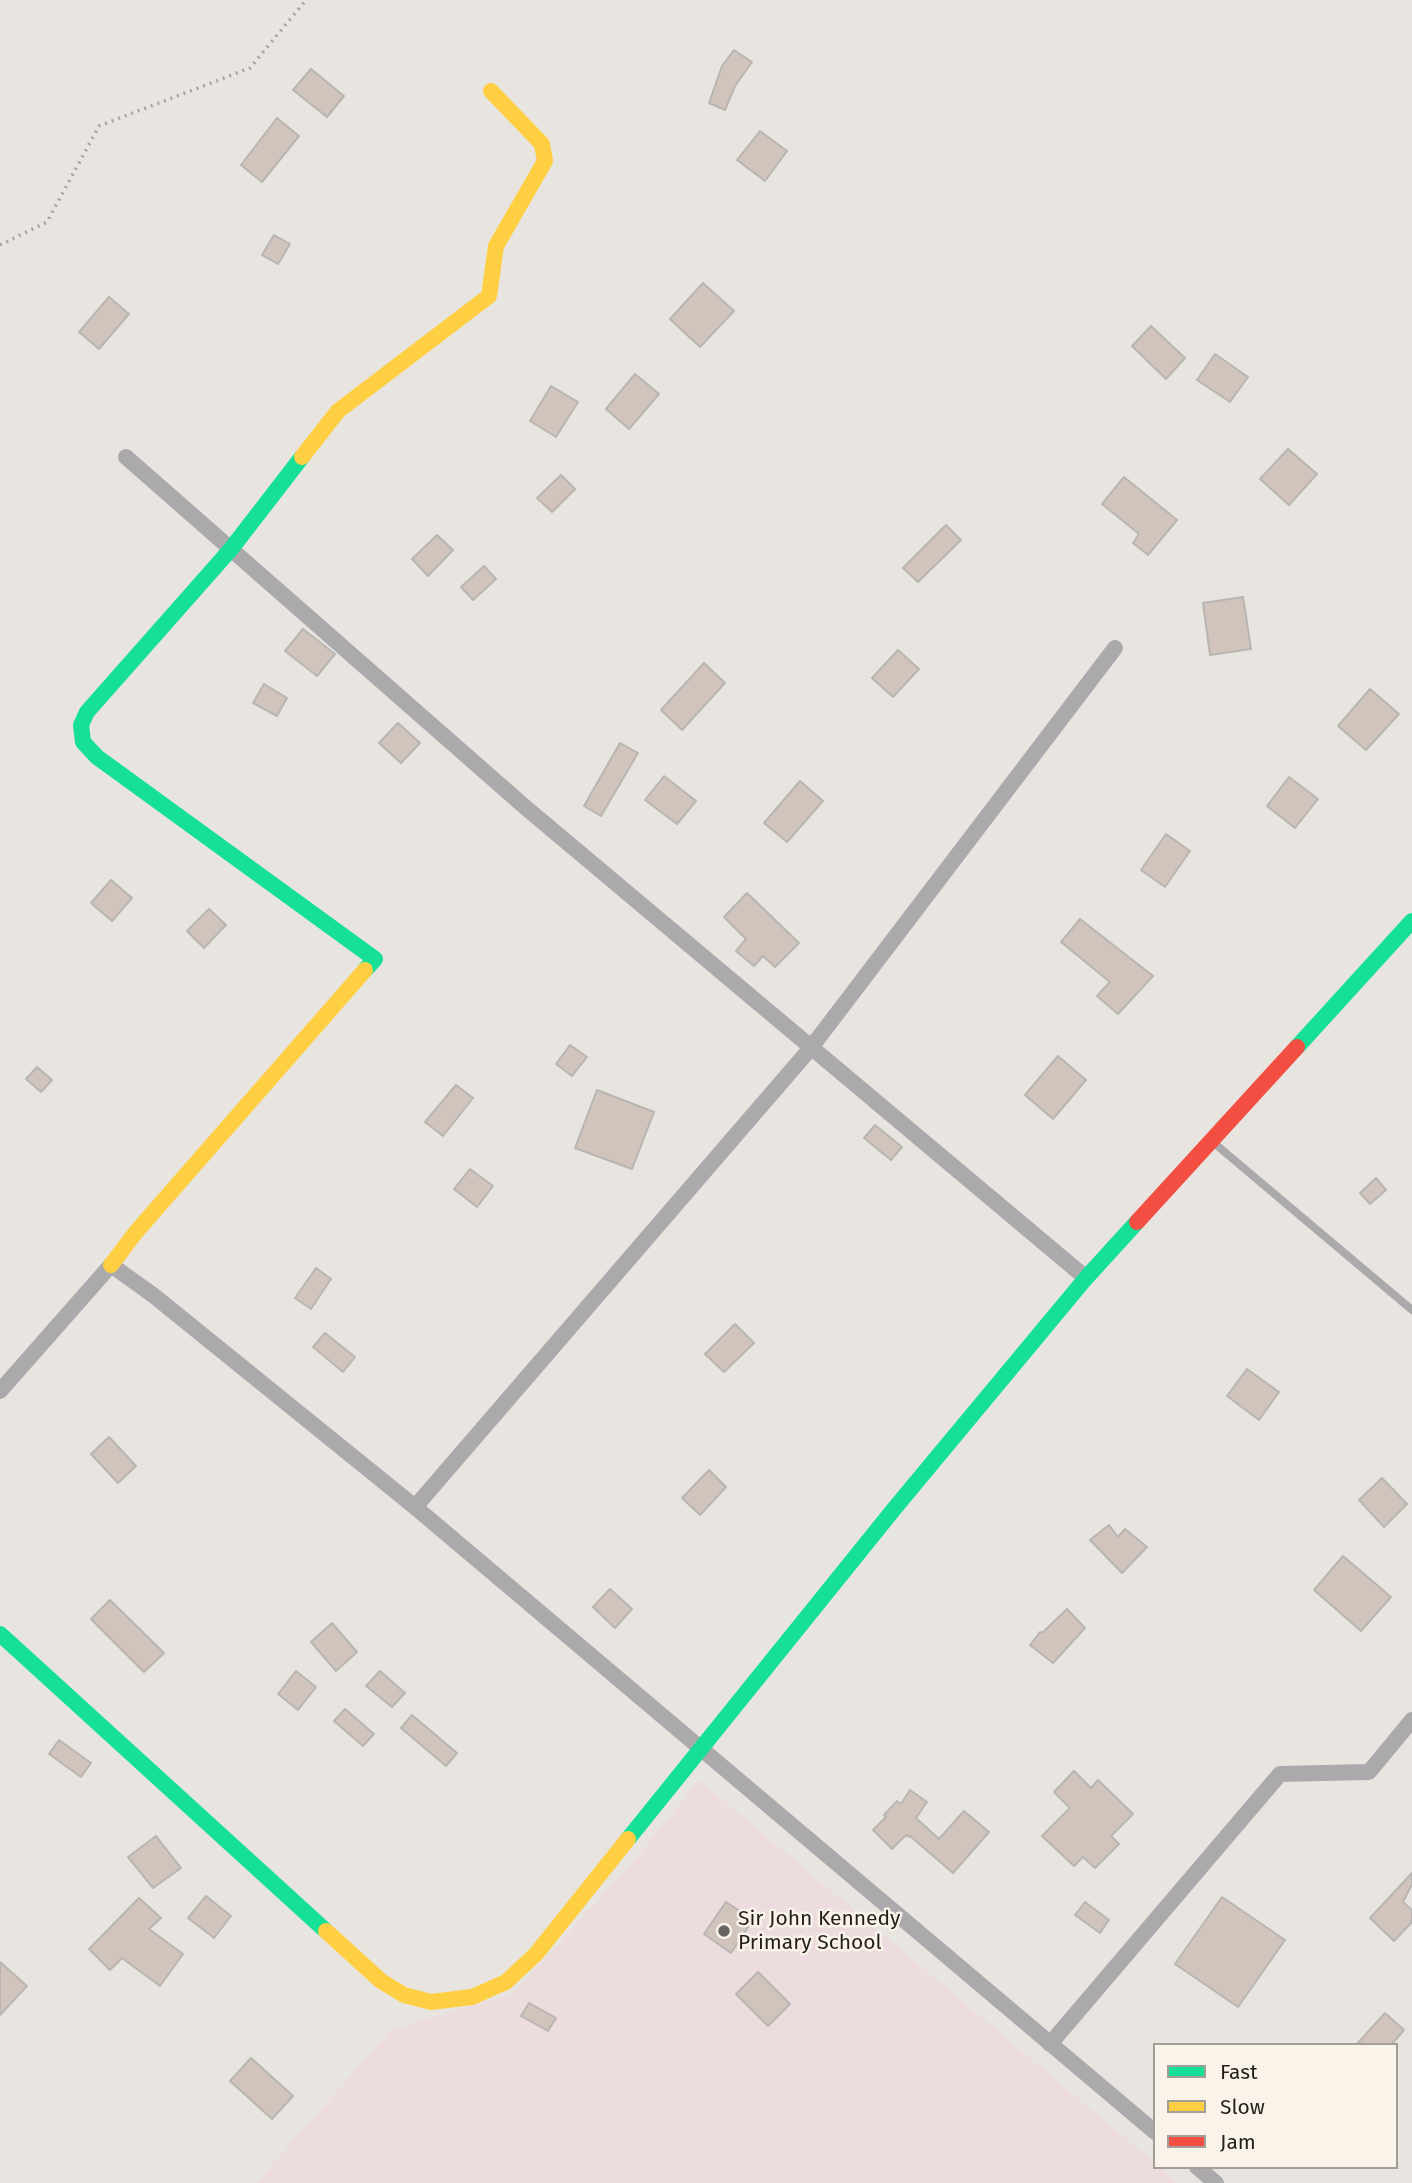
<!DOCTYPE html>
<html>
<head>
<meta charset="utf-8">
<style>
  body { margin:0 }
  #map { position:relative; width:1412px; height:2183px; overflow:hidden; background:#e8e5e0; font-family:"Fira Sans",sans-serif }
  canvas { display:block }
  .legend { position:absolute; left:1153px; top:2043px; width:245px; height:126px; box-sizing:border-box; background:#faf3ea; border:2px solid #a49e98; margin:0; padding:9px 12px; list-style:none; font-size:21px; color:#221f1c }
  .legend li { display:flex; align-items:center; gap:14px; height:35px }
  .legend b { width:35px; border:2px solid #a49e98 }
</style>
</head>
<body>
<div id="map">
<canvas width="1412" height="2183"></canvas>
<ul class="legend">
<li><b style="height:9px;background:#16e098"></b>Fast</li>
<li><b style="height:9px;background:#ffcf43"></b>Slow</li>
<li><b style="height:9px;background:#f24e42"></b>Jam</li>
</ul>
</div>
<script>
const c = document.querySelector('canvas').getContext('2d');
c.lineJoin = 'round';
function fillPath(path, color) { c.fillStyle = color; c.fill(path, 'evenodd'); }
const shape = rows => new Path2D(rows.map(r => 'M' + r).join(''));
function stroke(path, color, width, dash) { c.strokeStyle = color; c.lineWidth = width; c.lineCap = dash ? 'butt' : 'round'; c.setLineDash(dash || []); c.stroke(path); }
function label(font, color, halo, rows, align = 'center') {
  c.font = font + ' "Fira Sans",sans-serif'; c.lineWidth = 5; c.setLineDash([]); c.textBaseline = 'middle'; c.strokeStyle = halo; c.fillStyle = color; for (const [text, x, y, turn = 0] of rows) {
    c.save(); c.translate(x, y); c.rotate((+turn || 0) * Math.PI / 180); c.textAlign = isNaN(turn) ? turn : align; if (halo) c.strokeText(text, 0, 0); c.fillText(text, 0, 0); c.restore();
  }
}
const education = shape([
  [699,1780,1155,2163,1155,2167,1160,2167,1178,2183,256,2183,389,2032,430,2018,512,1994,629,1867]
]);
const building = shape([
  [734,50,752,62,735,86,725,110,709,103,722,66,734,50],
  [311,69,344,96,327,117,293,90,311,69],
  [277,118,299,136,262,182,241,165,277,118],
  [760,131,787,151,765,181,737,160,760,131],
  [274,235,290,244,278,264,262,255,274,235],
  [703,283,734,311,700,347,670,319,703,283],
  [109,297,129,314,99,349,79,332,109,297],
  [1151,326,1185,358,1166,379,1132,346,1151,326],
  [1215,354,1248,377,1230,402,1197,380,1215,354],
  [635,374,659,394,629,429,606,409,635,374],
  [551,386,578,402,556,437,530,421,551,386],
  [1288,449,1317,474,1289,505,1260,479,1288,449],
  [561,475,575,489,552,512,537,498,561,475],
  [1124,477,1177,520,1148,555,1133,543,1139,534,1102,504,1124,477],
  [946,525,961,540,918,582,903,568,946,525],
  [437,535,453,550,428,576,412,559,437,535],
  [484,566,496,579,473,600,461,587,484,566],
  [1243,597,1251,649,1210,655,1203,603,1243,597],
  [303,629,335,654,317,676,285,651,303,629],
  [898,650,919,669,893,697,872,678,898,650],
  [704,663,725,683,682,730,661,710,704,663],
  [264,684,287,698,277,716,253,703,264,684],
  [1370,689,1399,714,1366,750,1338,726,1370,689],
  [398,723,420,743,401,763,379,743,398,723],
  [620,743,638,753,601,816,584,806,620,743],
  [664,776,696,801,677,824,645,800,664,776],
  [1289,777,1318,799,1295,828,1267,806,1289,777],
  [800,781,823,801,787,842,764,823,800,781],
  [1166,834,1190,851,1165,887,1141,870,1166,834],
  [111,880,132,898,112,921,91,903,111,880],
  [747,893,799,943,775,967,763,956,754,966,736,951,746,939,724,917,747,893],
  [209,909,226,925,204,948,187,931,209,909],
  [1080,919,1153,976,1118,1014,1097,996,1110,982,1061,942,1080,919],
  [570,1045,587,1057,572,1076,556,1064,570,1045],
  [1058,1056,1086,1080,1053,1119,1025,1095,1058,1056],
  [37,1067,52,1080,41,1092,26,1079,37,1067],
  [456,1085,473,1098,443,1136,425,1122,456,1085],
  [597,1090,654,1112,632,1169,575,1148,597,1090],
  [875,1125,902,1147,891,1160,864,1138,875,1125],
  [470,1169,493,1186,477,1207,454,1189,470,1169],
  [1376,1178,1386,1190,1370,1204,1360,1193,1376,1178],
  [316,1268,331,1279,311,1309,295,1298,316,1268],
  [735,1324,754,1343,724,1372,705,1354,735,1324],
  [325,1333,355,1357,343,1372,313,1347,325,1333],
  [1247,1369,1279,1392,1259,1420,1227,1396,1247,1369],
  [109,1437,136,1466,118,1483,91,1454,109,1437],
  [709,1470,726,1487,700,1515,682,1498,709,1470],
  [1382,1478,1407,1504,1384,1527,1359,1500,1382,1478],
  [1109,1525,1118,1537,1125,1529,1147,1547,1122,1573,1090,1540,1109,1525],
  [1343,1556,1391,1597,1361,1631,1314,1590,1343,1556],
  [610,1589,632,1609,615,1628,593,1607,610,1589],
  [110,1600,164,1653,144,1672,91,1619,110,1600],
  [1067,1609,1085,1628,1053,1663,1030,1645,1040,1632,1042,1633,1067,1609],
  [332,1623,357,1652,336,1671,311,1642,332,1623],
  [296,1671,316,1687,298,1710,278,1694,296,1671],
  [380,1671,405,1693,392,1707,366,1686,380,1671],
  [345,1709,374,1734,363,1746,334,1721,345,1709],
  [412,1715,457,1753,446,1766,401,1728,412,1715],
  [59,1740,91,1763,81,1777,49,1754,59,1740],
  [1074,1771,1091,1788,1098,1780,1133,1814,1111,1836,1119,1844,1095,1868,1083,1857,1074,1866,1042,1836,1070,1808,1054,1792,1074,1771],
  [910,1790,927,1802,916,1818,939,1839,964,1811,989,1832,953,1873,910,1836,909,1837,906,1835,892,1849,873,1830,886,1817,884,1815,897,1801,901,1804,910,1790],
  [156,1836,181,1868,153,1888,128,1857,156,1836],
  [1412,1873,1412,1884,1403,1902,1412,1910,1412,1922,1394,1941,1370,1918,1412,1873],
  [206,1896,231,1916,214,1938,188,1918,206,1896],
  [1222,1897,1285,1940,1238,2007,1175,1964,1222,1897],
  [139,1898,161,1918,149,1929,183,1954,160,1986,122,1958,110,1970,89,1949,139,1898],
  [726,1902,753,1920,731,1953,704,1934,726,1902],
  [1085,1902,1109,1920,1100,1933,1075,1915,1085,1902],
  [0,1962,27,1986,0,2015,0,1962],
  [758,1972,790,2004,768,2026,736,1994,758,1972],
  [529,2003,556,2018,548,2031,521,2016,529,2003],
  [1385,2013,1404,2030,1391,2045,1356,2045,1385,2013],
  [251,2058,293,2096,272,2119,230,2081,251,2058]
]);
const path = shape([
  [0,245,47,222,99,126,250,68,306,0]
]);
const lane = shape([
  [1214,1143,1412,1310]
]);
const street = shape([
  [126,457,525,807,1086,1278],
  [0,1391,111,1265,153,1295,415,1507,1155,2132],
  [415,1507,810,1049,1115,648],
  [1050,2044,1280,1774,1369,1772,1412,1720],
  [1197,2167,1216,2183]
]);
const fast = shape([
  [302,457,231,549,87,712,81,725,83,742,97,757,375,959,365,970],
  [1297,1047,1412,921],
  [0,1634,326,1931],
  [628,1839,894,1509,1086,1278,1137,1222]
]);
const slow = shape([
  [302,457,338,411,489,296,496,246,545,161,542,144,491,91],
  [111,1265,136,1232,365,970],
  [326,1931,381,1981,404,1995,431,2002,472,1997,506,1982,536,1954,628,1839]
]);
const jam = shape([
  [1137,1222,1297,1047]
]);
const markers = [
  [724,1931,7,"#676461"]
];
const poiNames = [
  ["Sir John Kennedy",738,1919],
  ["Primary School",738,1943]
];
fillPath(education, '#ecdcdd');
fillPath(building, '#d1c4bc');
stroke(building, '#b8b5b2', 2);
stroke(path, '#a6a3a6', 3.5, [2, 5]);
stroke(lane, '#aca9ad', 8);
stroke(street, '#aca9ad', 16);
stroke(fast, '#16e098', 16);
stroke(slow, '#ffcf43', 16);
stroke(jam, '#f24e42', 16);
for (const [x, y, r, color] of markers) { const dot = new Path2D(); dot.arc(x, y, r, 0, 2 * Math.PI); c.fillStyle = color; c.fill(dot); stroke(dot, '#faf3ea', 2.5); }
label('21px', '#221f1c', '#faf3ea', poiNames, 'left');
</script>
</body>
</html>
